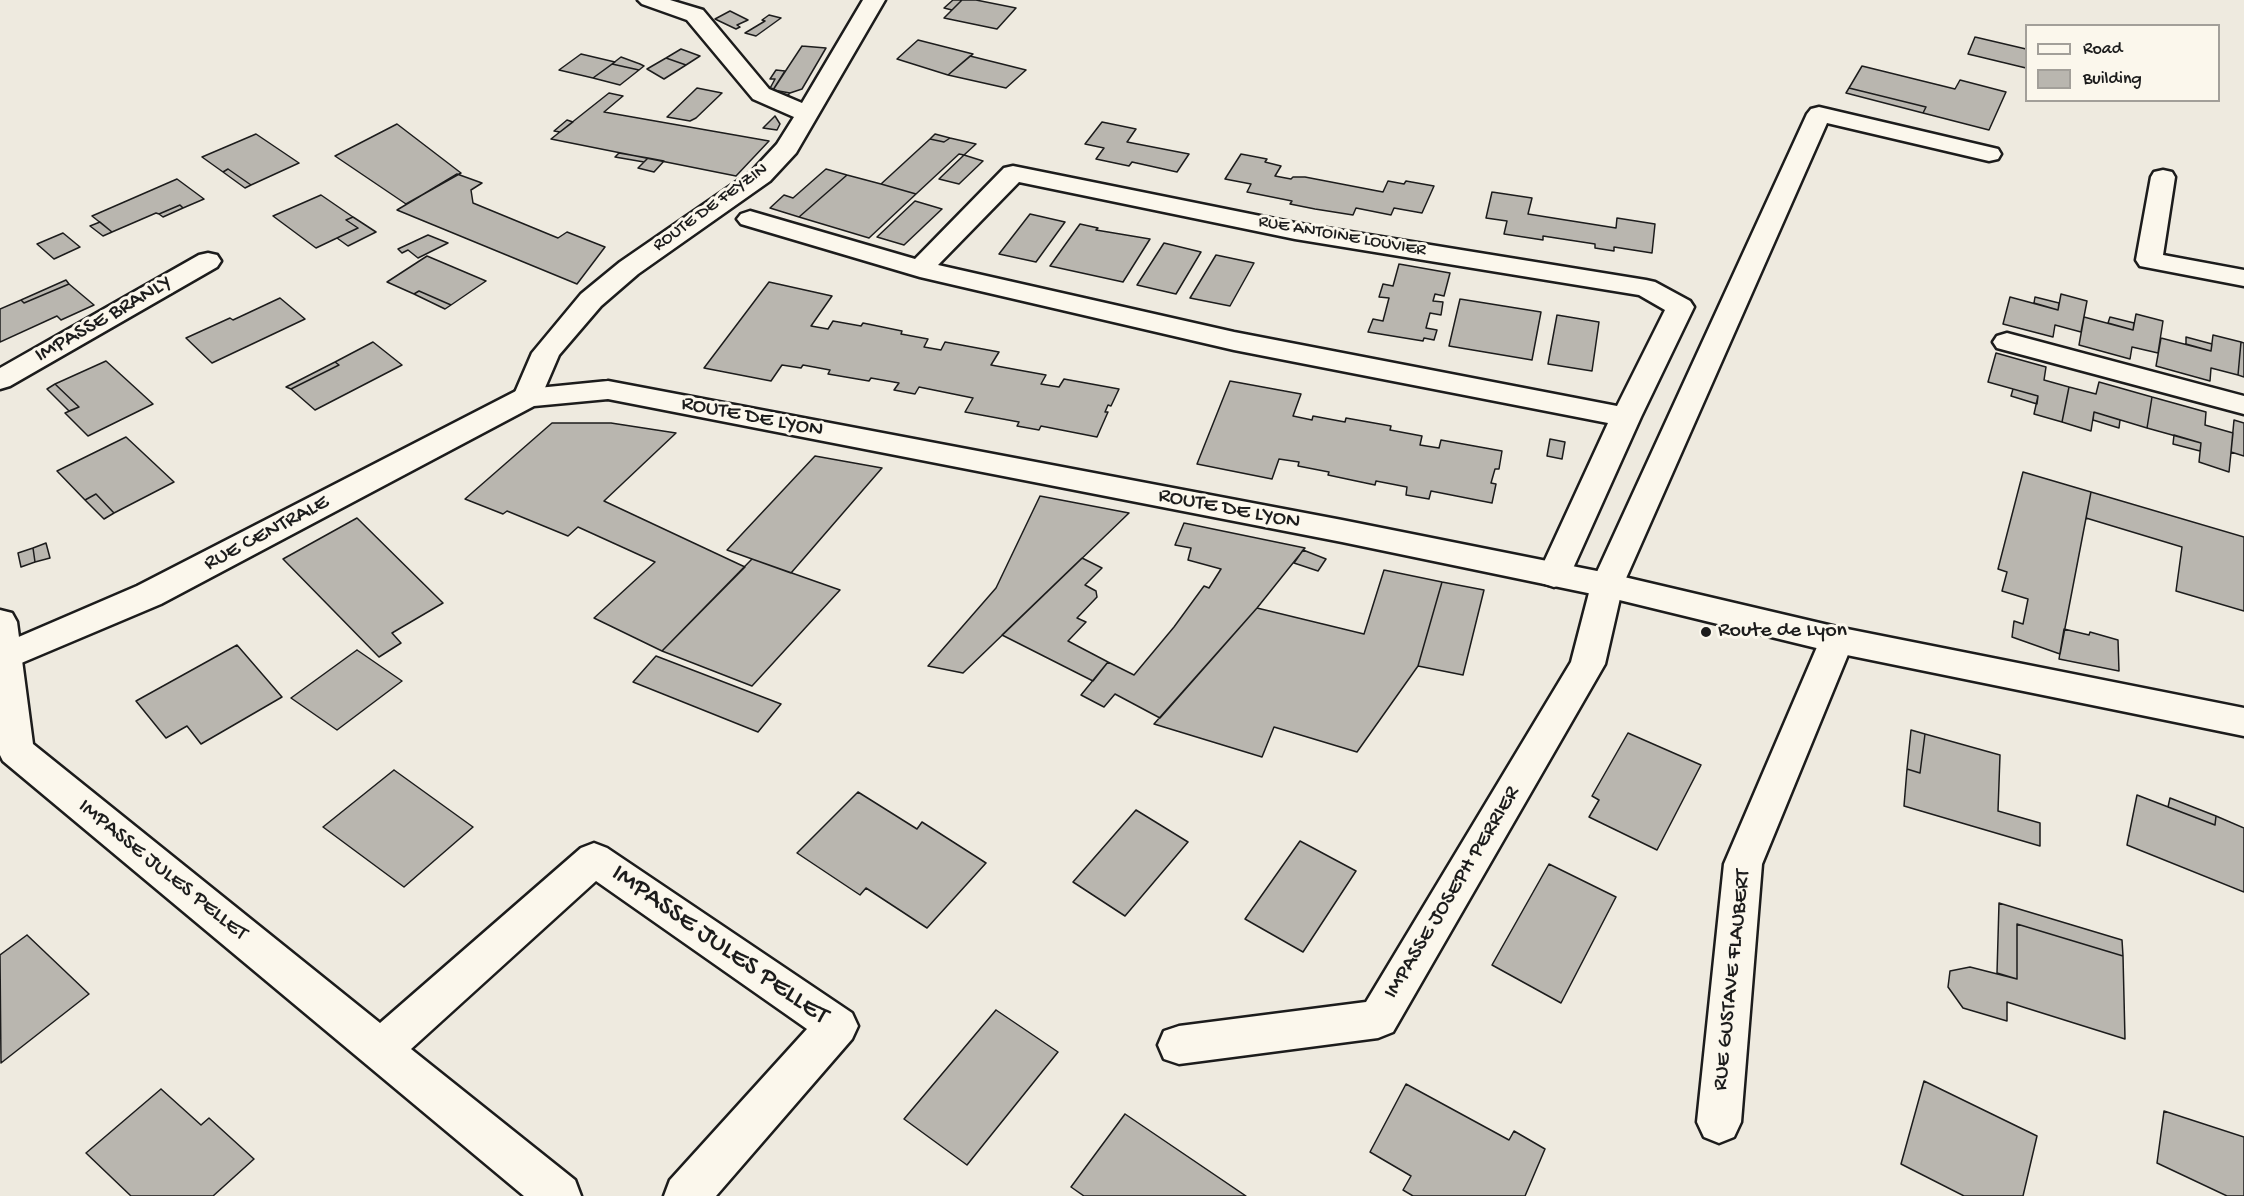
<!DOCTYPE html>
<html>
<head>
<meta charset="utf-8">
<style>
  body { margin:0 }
  #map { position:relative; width:2244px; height:1196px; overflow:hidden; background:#eeeadf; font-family:"Gochi Hand",sans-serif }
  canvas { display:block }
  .legend { position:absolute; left:2025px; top:24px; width:195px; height:78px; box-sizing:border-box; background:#fbf7ec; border:2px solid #a29f99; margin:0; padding:8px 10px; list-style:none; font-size:18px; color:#1c1c1c }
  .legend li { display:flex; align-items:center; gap:12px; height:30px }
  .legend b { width:30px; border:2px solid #a29f99 }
</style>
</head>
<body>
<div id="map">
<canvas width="2244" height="1196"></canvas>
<ul class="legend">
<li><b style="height:8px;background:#fbf7ec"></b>Road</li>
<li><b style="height:16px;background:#b9b6af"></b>Building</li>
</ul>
</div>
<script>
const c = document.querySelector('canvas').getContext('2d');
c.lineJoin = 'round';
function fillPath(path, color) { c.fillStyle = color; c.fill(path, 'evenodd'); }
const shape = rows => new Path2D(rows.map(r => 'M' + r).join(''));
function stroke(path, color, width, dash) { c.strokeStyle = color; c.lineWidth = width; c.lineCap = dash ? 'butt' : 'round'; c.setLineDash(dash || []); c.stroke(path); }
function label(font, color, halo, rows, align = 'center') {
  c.font = font + ' "Gochi Hand",sans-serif'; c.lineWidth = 6; c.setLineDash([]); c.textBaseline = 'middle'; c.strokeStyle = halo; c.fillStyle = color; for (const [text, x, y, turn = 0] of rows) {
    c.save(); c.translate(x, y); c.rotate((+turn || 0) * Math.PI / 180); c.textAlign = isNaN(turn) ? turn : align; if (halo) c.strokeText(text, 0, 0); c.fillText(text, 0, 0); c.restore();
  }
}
const building = shape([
  [953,0,962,0,952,10,944,8,953,0],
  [962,0,976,0,1016,8,997,29,944,18,962,0],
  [730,11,748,20,737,25,740,27,736,29,715,19,730,11],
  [769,15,781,18,756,36,745,33,765,21,762,20,769,15],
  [1975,37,2026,49,2026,68,1968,54,1975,37],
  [918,40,973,54,948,75,897,59,918,40],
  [802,46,826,48,802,89,790,93,773,90,802,46],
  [681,49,700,56,686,65,666,58,681,49],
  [581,54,615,62,593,78,559,70,581,54],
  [970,56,1026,70,1006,88,948,75,970,56],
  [621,57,640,64,644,66,639,70,612,64,621,57],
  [666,58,686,65,664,79,647,69,666,58],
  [612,64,639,70,620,85,593,78,612,64],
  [1862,66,1955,89,1960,80,2006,92,1989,130,1923,113,1926,107,1849,88,1862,66],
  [776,70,785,71,773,90,790,93,787,96,768,92,775,79,770,79,776,70],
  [697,88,722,93,696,118,690,121,667,117,697,88],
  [1849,88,1926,107,1923,113,1846,93,1849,88],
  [609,93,623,96,604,112,769,141,736,176,551,139,609,93],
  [775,116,780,124,777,130,763,128,775,116],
  [567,120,573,122,560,132,554,131,567,120],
  [1102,122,1136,129,1127,142,1189,154,1177,172,1132,162,1129,166,1096,159,1104,148,1085,144,1102,122],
  [397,124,461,173,406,204,335,156,397,124],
  [256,134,299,163,251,185,228,169,223,172,202,157,256,134],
  [935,134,950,138,944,142,930,139,935,134],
  [950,138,976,144,964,155,959,154,916,194,881,184,930,139,944,142,950,138],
  [619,153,648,158,644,162,615,157,619,153],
  [1241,154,1267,159,1265,162,1281,166,1275,176,1291,179,1293,177,1305,177,1383,192,1388,181,1404,184,1406,181,1434,186,1422,213,1394,208,1391,215,1356,208,1353,215,1315,209,1290,204,1292,201,1247,192,1251,184,1225,179,1241,154],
  [964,155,983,161,959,184,939,179,964,155],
  [648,158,664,161,654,172,638,168,648,158],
  [228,169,251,185,245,188,223,172,228,169],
  [826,169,847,175,799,217,770,208,784,195,793,198,826,169],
  [457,174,482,183,471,190,473,203,558,238,567,232,605,247,577,284,397,210,457,174],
  [847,175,881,184,916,194,869,238,799,217,847,175],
  [177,179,204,199,183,208,180,205,159,214,156,213,112,232,92,216,177,179],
  [1492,192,1532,198,1528,214,1616,228,1617,218,1655,224,1652,253,1614,247,1614,251,1595,248,1595,244,1543,236,1543,240,1504,234,1507,221,1486,218,1492,192],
  [321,195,353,217,346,220,358,228,316,248,273,216,321,195],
  [915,201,942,209,904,245,877,237,915,201],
  [180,205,183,208,163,217,159,214,180,205],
  [1030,214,1065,222,1036,262,999,254,1030,214],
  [353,217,376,232,348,246,337,238,358,228,346,220,353,217],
  [100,222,112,232,103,236,90,226,100,222],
  [1080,224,1098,228,1096,230,1150,239,1123,282,1050,266,1080,224],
  [63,233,80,247,54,259,37,244,63,233],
  [428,235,448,243,418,258,408,250,402,253,398,249,428,235],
  [1164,243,1201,252,1176,294,1137,285,1164,243],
  [1216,255,1254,263,1230,306,1190,298,1216,255],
  [427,256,486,281,451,305,419,291,414,294,387,282,427,256],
  [1399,264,1450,273,1444,296,1435,294,1433,301,1443,302,1441,315,1430,313,1426,328,1437,330,1434,340,1424,338,1423,341,1368,332,1373,319,1383,321,1389,298,1379,297,1383,284,1393,286,1399,264],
  [66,280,69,284,24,303,21,300,66,280],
  [769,282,832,296,811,326,828,329,833,321,861,326,863,323,902,331,901,334,928,339,924,347,941,350,945,342,999,352,991,365,1046,375,1041,384,1059,387,1064,379,1119,389,1111,406,1108,405,1105,412,1108,412,1097,437,1041,426,1039,430,1017,426,1019,422,965,412,973,398,919,387,915,394,894,390,899,383,871,378,869,381,828,374,830,370,803,365,801,368,782,365,771,381,704,368,769,282],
  [69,284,94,305,61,320,57,316,0,342,0,309,21,300,24,303,69,284],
  [419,291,451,305,445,309,414,294,419,291],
  [2061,294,2087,301,2081,332,2055,325,2053,337,2003,324,2010,297,2058,310,2061,294],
  [2035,297,2059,303,2058,310,2034,303,2035,297],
  [280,298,305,319,212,363,186,338,230,318,233,320,280,298],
  [1460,299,1541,312,1532,360,1449,346,1460,299],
  [2136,314,2163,321,2158,353,2132,347,2130,359,2079,345,2084,317,2133,330,2136,314],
  [1557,315,1599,322,1592,371,1548,364,1557,315],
  [2110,317,2134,323,2133,330,2108,323,2110,317],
  [2213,335,2241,342,2238,375,2211,368,2210,381,2156,366,2161,338,2211,351,2213,335],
  [2186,337,2212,344,2211,351,2186,344,2186,337],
  [373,342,402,365,315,410,291,389,339,365,335,362,373,342],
  [2241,342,2244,343,2244,377,2238,375,2241,342],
  [1996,353,2046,367,2044,380,2069,387,2062,422,2034,414,2038,396,1988,382,1996,353],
  [106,361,153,404,88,436,65,413,79,407,55,384,106,361],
  [335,362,339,365,291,389,286,387,335,362],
  [1230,381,1301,394,1293,416,1312,420,1313,416,1345,422,1346,418,1391,426,1390,430,1422,436,1420,445,1439,448,1441,440,1502,451,1499,469,1495,469,1491,483,1496,484,1492,503,1431,491,1429,499,1406,495,1407,487,1376,481,1375,485,1328,475,1329,472,1298,466,1299,462,1279,459,1272,479,1197,464,1230,381],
  [2099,382,2152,397,2147,428,2094,412,2091,431,2062,422,2069,387,2096,394,2099,382],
  [55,384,79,407,69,411,47,389,55,384],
  [2013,389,2038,396,2037,404,2011,396,2013,389],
  [2152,397,2206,412,2205,425,2233,433,2229,472,2199,462,2201,443,2147,428,2152,397],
  [2094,412,2120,420,2119,428,2093,420,2094,412],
  [2234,420,2244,423,2244,456,2231,452,2234,420],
  [552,423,611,423,676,433,604,501,745,567,662,651,594,618,655,562,578,527,568,536,507,511,503,514,465,499,552,423],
  [2174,435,2201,443,2200,451,2173,444,2174,435],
  [126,437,174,482,114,513,96,494,85,500,57,471,126,437],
  [1550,439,1565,442,1562,459,1547,456,1550,439],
  [815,456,882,468,791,573,727,550,815,456],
  [2023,472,2091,492,2060,654,2012,637,2014,621,2023,624,2028,599,2002,591,2007,572,1998,569,2023,472],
  [2091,492,2244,537,2244,611,2176,591,2182,547,2086,518,2091,492],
  [96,494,114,513,104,519,85,500,96,494],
  [1040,496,1129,513,963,673,928,666,996,588,1040,496],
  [357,518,443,603,392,633,401,643,379,657,283,559,357,518],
  [1184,523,1305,548,1257,608,1160,718,1115,694,1104,707,1081,695,1108,662,1134,675,1174,627,1204,586,1209,588,1221,569,1188,560,1191,548,1175,545,1184,523],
  [46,543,50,558,35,562,33,548,46,543],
  [33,548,35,562,21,567,18,553,33,548],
  [1303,550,1326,559,1318,571,1294,563,1303,550],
  [1082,558,1102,568,1085,585,1096,591,1097,597,1077,618,1086,622,1068,641,1108,662,1093,681,1002,635,1082,558],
  [752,559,840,590,752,686,662,651,752,559],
  [1384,570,1442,582,1418,666,1357,752,1274,727,1262,757,1154,724,1257,608,1364,634,1384,570],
  [1442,582,1484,590,1463,675,1418,666,1442,582],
  [2064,629,2089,635,2090,632,2118,640,2119,671,2059,659,2064,629],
  [237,645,282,697,201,744,187,726,166,738,136,701,237,645],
  [357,650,402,681,337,730,291,698,357,650],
  [656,656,781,704,758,732,633,682,656,656],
  [1911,730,1925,734,1920,773,1907,769,1911,730],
  [1628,733,1701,765,1657,850,1589,817,1599,800,1592,796,1628,733],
  [1925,734,2000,755,1998,811,2040,823,2040,846,1904,806,1907,769,1920,773,1925,734],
  [394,770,473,827,404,887,323,827,394,770],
  [858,792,917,829,922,822,986,863,927,928,866,888,860,895,797,853,858,792],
  [2137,795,2215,825,2216,816,2244,828,2244,892,2127,845,2137,795],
  [2170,798,2216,816,2215,825,2168,807,2170,798],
  [1136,810,1188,842,1125,916,1073,882,1136,810],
  [1300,841,1356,871,1303,952,1245,919,1300,841],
  [1549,864,1616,897,1561,1003,1492,965,1549,864],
  [1999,903,2122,940,2123,956,2017,924,2017,979,1997,973,1999,903],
  [2017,924,2123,956,2125,1039,2007,1002,2007,1021,1963,1008,1948,987,1950,971,1970,967,2017,979,2017,924],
  [27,935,89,994,1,1063,0,955,27,935],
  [996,1010,1058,1052,967,1165,904,1119,996,1010],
  [1924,1081,2037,1136,2023,1196,1964,1196,1901,1164,1924,1081],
  [1406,1084,1509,1140,1514,1131,1545,1149,1525,1196,1413,1196,1403,1190,1411,1176,1370,1152,1406,1084],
  [161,1089,201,1125,209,1118,254,1159,213,1196,131,1196,86,1153,161,1089],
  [2164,1111,2244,1137,2244,1196,2227,1196,2157,1163,2164,1111],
  [1125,1114,1246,1196,1084,1196,1071,1187,1125,1114]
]);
const minor = shape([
  [638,0,670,0,703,10,769,89,802,103,863,0,885,0,796,153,770,181,638,274,601,306,559,355,538,404,528,406,518,404,513,397,532,353,581,294,620,262,752,171,777,144,794,117,753,99,687,20,642,4,638,0],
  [1819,107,1998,149,2001,154,1998,159,1989,161,1827,123,1623,585,1605,664,1393,1032,1378,1038,1179,1064,1164,1059,1158,1045,1164,1031,1179,1026,1366,1002,1571,662,1591,585,1807,114,1811,109,1819,107],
  [1013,166,1295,223,1646,280,1655,282,1690,301,1694,307,1641,417,1570,575,1566,583,1554,587,1542,583,1538,575,1608,423,1234,350,920,277,741,224,737,219,741,214,750,211,915,259,1004,168,1013,166],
  [1019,182,1295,239,1639,295,1665,310,1617,406,1234,332,938,265,1019,182],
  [2163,170,2172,172,2175,177,2163,255,2244,270,2244,286,2140,266,2136,260,2151,177,2154,172,2163,170],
  [208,253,217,255,221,261,217,267,10,386,0,389,0,368,199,255,208,253],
  [2007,333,2244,396,2244,414,1997,348,1993,342,1997,336,2007,333],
  [0,610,12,613,17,622,33,744,380,1023,581,848,594,843,607,848,852,1013,858,1026,852,1039,716,1196,664,1196,670,1180,807,1029,596,881,411,1049,575,1180,581,1196,524,1196,3,761,0,755,0,610],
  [1837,627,1849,631,1854,640,1762,864,1741,1122,1734,1137,1719,1143,1704,1137,1697,1122,1724,864,1820,640,1825,631,1837,627]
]);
const tertiary = shape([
  [608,381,1342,520,1607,573,1837,627,2244,708,2244,736,1837,653,1607,597,1342,542,608,399,534,406,161,604,0,672,0,645,137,586,518,390,608,381]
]);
const markers = [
  [1706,632,6,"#1c1c1c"]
];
const farStreetnames = [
  ["ROUTE DE FEYZIN",711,208,-36],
  ["RUE ANTOINE LOUVIER",1342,237,10]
];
const streetNames = [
  ["IMPASSE BRANLY",104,320,-30],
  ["ROUTE DE LYON",752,418,11],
  ["ROUTE DE LYON",1229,510,11],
  ["RUE CENTRALE",267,534,-28],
  ["IMPASSE JULES PELLET",162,871,39],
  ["IMPASSE JOSEPH PERRIER",1453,893,-59],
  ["RUE GUSTAVE FLAUBERT",1733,980,-84]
];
const poiNames = [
  ["Route de Lyon",1718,632]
];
const nearStreetnames = [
  ["IMPASSE JULES PELLET",719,946,35]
];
fillPath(building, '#b9b6af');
stroke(building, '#1c1c1c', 1.5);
stroke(minor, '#1c1c1c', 5);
stroke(tertiary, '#1c1c1c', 5);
fillPath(minor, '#fbf7ec');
fillPath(tertiary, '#fbf7ec');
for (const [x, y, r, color] of markers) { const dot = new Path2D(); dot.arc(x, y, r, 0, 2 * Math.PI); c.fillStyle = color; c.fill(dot); stroke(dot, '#fbf7ec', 2); }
label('18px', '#1c1c1c', '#fbf7ec', farStreetnames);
label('22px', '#1c1c1c', '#fbf7ec', streetNames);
label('22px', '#1c1c1c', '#fbf7ec', poiNames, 'left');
label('27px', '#1c1c1c', '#fbf7ec', nearStreetnames);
</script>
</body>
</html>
